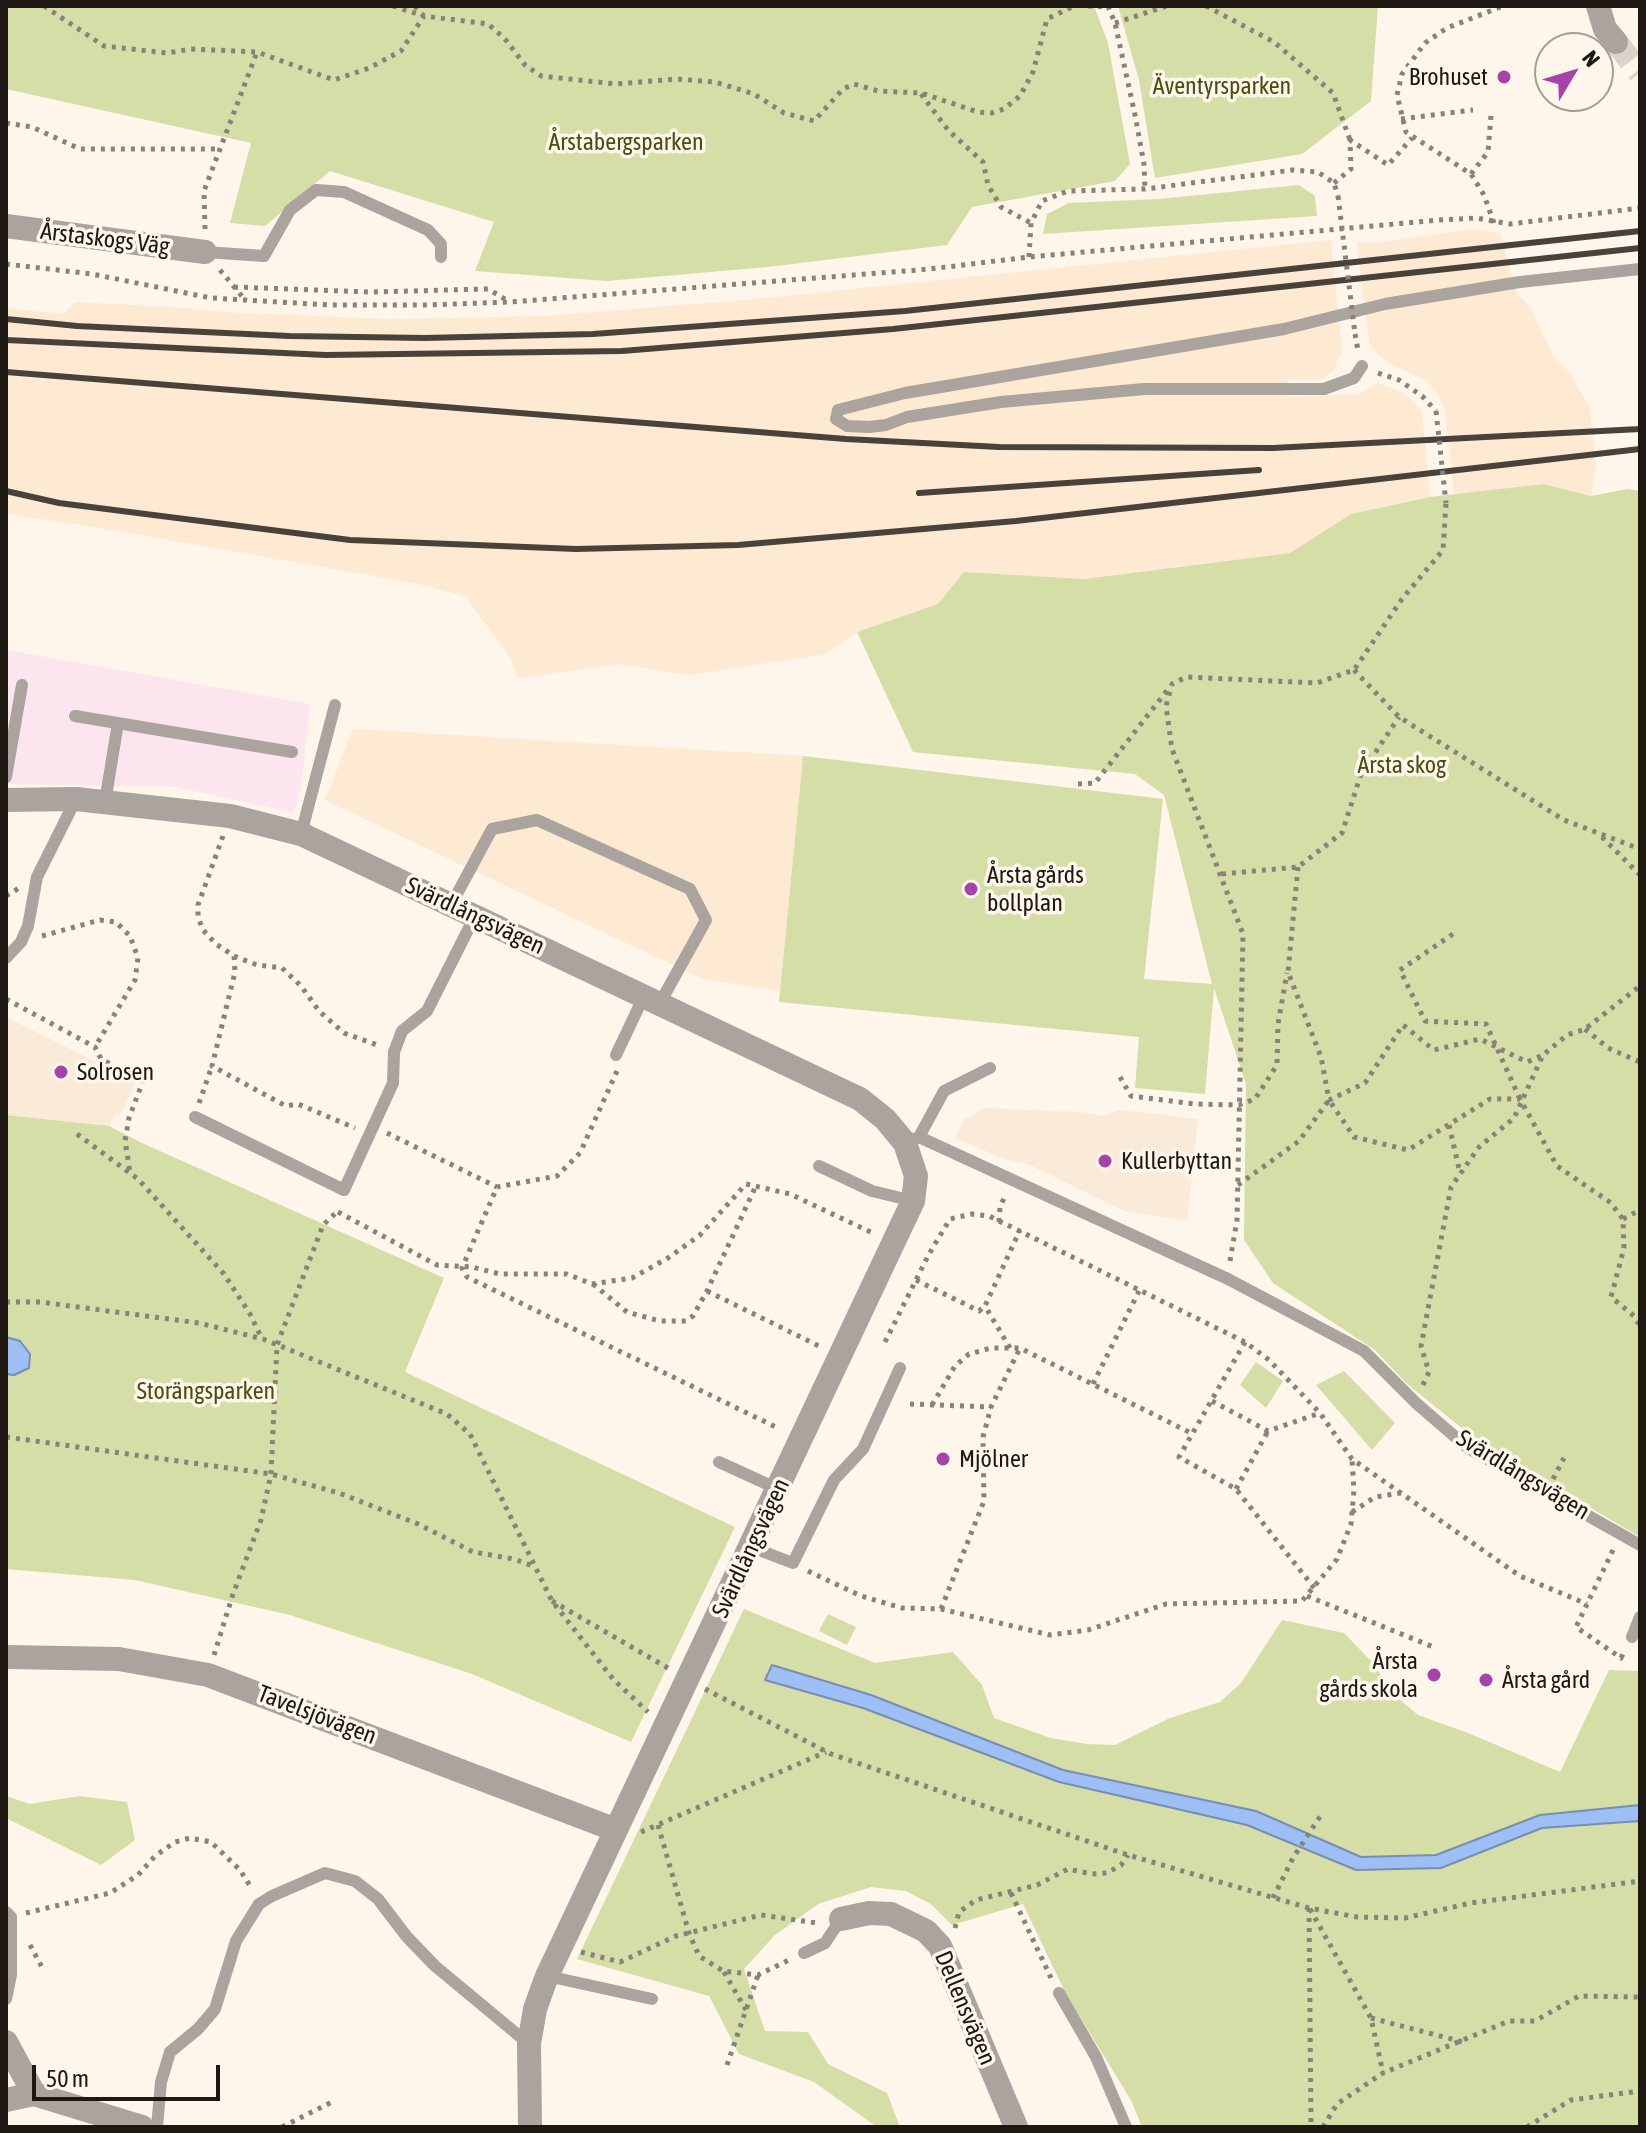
<!DOCTYPE html>
<html>
<head>
<meta charset="utf-8">
<style>
  body { margin:0 }
  #map { position:relative; width:1646px; height:2133px; overflow:hidden; background:#fef5eb; font-family:"Asap Condensed",sans-serif }
  canvas { display:block }
  .frame { position:absolute; inset:0; border:8px solid #1d1812; pointer-events:none }
  .north { position:absolute; left:1534px; top:32px; width:80px; height:80px; box-sizing:border-box; background:#fef5eb; border:2px solid #a49d94; border-radius:50%; rotate:52deg; font-size:22px; font-weight:700; line-height:32px; text-align:center; color:#1d1812 }
  .north::after { content:''; display:block; margin:auto; width:28px; height:36px; background:#a543aa; clip-path:polygon(50% 0,100% 100%,50% 72%,0 100%) }
  .scale { position:absolute; left:32px; top:2065px; width:188px; height:36px; box-sizing:border-box; border:4px solid #1d1812; border-top:0; padding-left:10px; font-size:24px; line-height:28px; white-space:nowrap; color:#1d1812; -webkit-text-stroke:6px #fef5eb; paint-order:stroke }
</style>
</head>
<body>
<div id="map">
<canvas width="1646" height="2133"></canvas>
<div class="frame"></div>
<div class="north">N</div>
<div class="scale">50 m</div>
</div>
<script>
const c = document.querySelector('canvas').getContext('2d');
c.lineJoin = 'round';
function fillPath(path, color) { c.fillStyle = color; c.fill(path, 'evenodd'); }
const shape = rows => new Path2D(rows.map(r => 'M' + r).join(''));
function stroke(path, color, width, dash) { c.strokeStyle = color; c.lineWidth = width; c.lineCap = dash ? 'butt' : 'round'; c.setLineDash(dash || []); c.stroke(path); }
function label(font, color, halo, rows, align = 'center') {
  c.font = font + ' "Asap Condensed",sans-serif'; c.lineWidth = 7; c.setLineDash([]); c.textBaseline = 'middle'; c.strokeStyle = halo; c.fillStyle = color; for (const [text, x, y, turn = 0] of rows) {
    c.save(); c.translate(x, y); c.rotate((+turn || 0) * Math.PI / 180); c.textAlign = isNaN(turn) ? turn : align; if (halo) c.strokeText(text, 0, 0); c.fillText(text, 0, 0); c.restore();
  }
}
const commercial = shape([
  [6,650,310,704,301,788,294,813,176,787,6,784]
]);
const built = shape([
  [1475,229,1500,233,1517,295,1530,306,1553,356,1571,374,1590,408,1596,468,1591,496,1544,484,1454,495,1445,411,1438,394,1427,381,1388,363,1374,350,1369,342,1357,242,1376,243],
  [1331,240,1342,350,1334,369,1326,376,1316,380,1287,380,1289,397,1359,394,1377,383,1406,394,1422,412,1430,497,1351,514,1290,553,1084,579,964,572,938,604,857,632,826,654,688,675,618,664,518,678,509,655,465,596,415,583,89,526,6,514,6,308,63,314,76,302,167,307,238,313,392,319,545,316,746,300],
  [353,729,803,756,780,991,700,978,325,800]
]);
const education = shape([
  [6,1017,136,1082,119,1117,115,1115,109,1126,6,1115],
  [984,1108,1081,1112,1103,1116,1120,1110,1198,1119,1187,1221,1124,1211,1030,1165,1002,1158,955,1138,964,1120]
]);
const green = shape([
  [6,6,1094,6,1108,43,1130,164,1115,181,972,207,947,245,768,267,607,281,475,271,494,222,330,171,265,226,230,223,251,143,6,89],
  [1118,6,1378,6,1371,101,1302,154,1155,178,1139,80],
  [1299,185,1315,196,1317,216,1043,234,1047,214,1069,203,1159,199],
  [1544,484,1591,496,1627,489,1640,491,1640,1537,1479,1442,1406,1383,1375,1350,1273,1283,1244,1240,1246,1084,1214,988,1205,1094,1135,1088,1139,1037,779,1002,803,756,1163,799,1144,979,1212,984,1164,795,1135,774,913,752,857,632,938,604,964,572,1084,579,1290,553,1351,514,1430,497],
  [6,1115,109,1126,142,1143,444,1278,405,1372,735,1527,631,1742,472,1674,290,1615,135,1580,6,1569],
  [1256,1362,1283,1381,1266,1408,1240,1385],
  [1344,1371,1395,1423,1372,1450,1316,1385],
  [744,1609,875,1663,953,1652,982,1685,994,1718,1051,1738,1087,1744,1115,1745,1170,1718,1220,1702,1241,1683,1282,1620,1344,1633,1373,1663,1393,1694,1418,1715,1468,1733,1560,1772,1609,1670,1640,1671,1640,2127,1142,2127,1131,2100,1066,1994,1023,1904,952,1925,931,1904,906,1891,871,1887,818,1904,774,1936,744,1969,765,2031,808,2032,828,2064,887,2093,900,2127,877,2127,814,2082,739,2054,709,1996,577,1959],
  [828,1614,856,1627,847,1645,819,1631],
  [6,1796,30,1804,79,1796,127,1802,135,1840,101,1865,6,1818]
]);
const water = shape([
  [6,1337,20,1341,30,1354,29,1368,14,1375,6,1374,6,1337],
  [772,1665,871,1695,1063,1770,1256,1811,1361,1857,1436,1855,1540,1815,1640,1805,1640,1821,1542,1828,1441,1868,1356,1870,1247,1825,1059,1782,863,1708,765,1680,772,1665]
]);
const streetTunnel = shape([
  [1616,42,1640,73]
]);
const path = shape([
  [44,6,104,46,167,53,191,49,257,52,334,80,369,68,401,51,424,16,488,24,505,39,525,65,541,76,616,84,677,79,715,82,754,94,784,113,814,121,843,89,854,84,878,91,921,93,978,112,992,113,1004,109,1020,96,1033,72,1047,19,1074,6],
  [393,6,424,16],
  [415,6,423,15],
  [1088,6,1108,7],
  [1108,6,1115,23,1135,115,1144,164,1145,189],
  [1206,6,1274,42,1333,93,1350,140],
  [1115,23,1167,6],
  [921,94,948,130,983,162,988,185,1001,207,1031,223],
  [1401,119,1473,110],
  [6,123,32,127,80,149,218,149],
  [1471,174,1488,152,1491,115],
  [1334,183,1351,169,1350,140,1388,165,1412,138],
  [1494,223,1484,195,1471,174,1406,132,1397,95,1402,74,1425,43,1447,28,1503,6],
  [205,229,204,191,257,52],
  [1029,257,1031,223,1042,201,1068,191,1145,189,1293,170,1318,172,1334,183,1338,196],
  [6,264,92,274,211,298,330,305,426,305,510,302,930,269,1029,257,1439,220,1476,218,1510,224,1640,208],
  [220,270,246,301],
  [234,287,370,292,488,289,510,302],
  [1355,334,1358,350],
  [1378,373,1399,380,1422,396,1436,411],
  [1354,670,1399,717,1564,820,1640,849],
  [1078,784,1095,783,1169,688],
  [223,836,198,905,198,917,203,930,216,944,234,956,257,965,282,968,301,986,319,1011,344,1033,380,1046],
  [1602,837,1640,875],
  [1298,867,1288,972,1321,1057,1329,1100,1365,1083,1403,1025,1434,1050,1480,1039,1527,1062,1543,1055],
  [1222,874,1298,867,1342,833,1361,774,1399,717],
  [6,896,19,888],
  [1453,934,1400,970,1425,1021,1486,1024,1520,1099],
  [42,936,100,920,116,922,130,936,138,958,135,980,95,1047],
  [234,956,235,972,212,1066,286,1106,298,1104,355,1128],
  [6,999,95,1047,101,1059,143,1081,129,1118,125,1141,130,1172],
  [1585,1029,1608,1048,1640,1062],
  [617,1071,580,1153,557,1176,497,1187,462,1268,467,1277,780,1429],
  [1120,1077,1131,1096,1195,1104,1239,1105,1255,1099,1277,1065,1278,1024,1287,973],
  [199,1103,212,1066],
  [1449,1125,1460,1173],
  [387,1133,497,1187],
  [77,1134,138,1179,224,1274,250,1314,262,1339],
  [1238,1185,1299,1141,1329,1100,1354,1137,1408,1150,1490,1099,1520,1099,1557,1166,1611,1203,1623,1219,1624,1248,1611,1297,1634,1316,1640,1326],
  [338,1212,437,1265,472,1267,500,1274,567,1274,592,1284,632,1278,668,1258,700,1235,746,1184,790,1194,875,1234],
  [1623,1219,1640,1210],
  [999,1222,1000,1207,1005,1196],
  [1230,1261,1237,1220,1243,934,1172,749,1166,706,1172,684,1186,677,1317,683,1354,670,1402,599,1443,550,1446,503],
  [916,1280,979,1311,985,1306],
  [593,1284,627,1312,660,1321,686,1321,693,1316,707,1291,755,1188],
  [707,1291,821,1347],
  [6,1302,40,1302,199,1323,263,1339,447,1414,470,1434,552,1601,613,1679,648,1712],
  [885,1342,929,1254,950,1219,972,1214,989,1216,1245,1342,1269,1360,1320,1413,1352,1459,1520,1576,1587,1604],
  [1245,1342,1179,1457,1236,1489,1315,1589],
  [1010,1348,985,1306,1020,1230],
  [1093,1384,1139,1291],
  [1423,1385,1429,1372,1421,1346,1451,1187,1479,1147,1514,1118,1543,1055,1567,1035,1585,1029,1640,986],
  [1212,1401,1268,1431,1320,1413],
  [910,1404,991,1407],
  [932,1405,955,1366,969,1354,991,1348,1020,1348,1193,1434],
  [6,1437,271,1474,339,1493,418,1524,473,1552,514,1559,533,1566],
  [1553,1479,1564,1458],
  [1236,1489,1268,1431],
  [1352,1512,1375,1497,1401,1493],
  [1613,1550,1576,1627,1621,1658,1624,1652],
  [808,1571,861,1596,902,1608,941,1609,1050,1635,1088,1630,1166,1604,1302,1601,1337,1559,1351,1524,1354,1490,1352,1460],
  [1307,1596,1436,1648],
  [552,1601,668,1668],
  [941,1609,984,1501,983,1437,991,1407,1020,1348],
  [214,1655,233,1594,261,1520,271,1474,277,1345,323,1225,339,1210],
  [705,1689,831,1754,1128,1855,1309,1908,1357,1917,1405,1918,1471,1903,1640,1881],
  [658,1825,689,1933,699,1956,723,1971,758,1975,789,1960],
  [641,1832,826,1752],
  [1011,1893,1051,1978],
  [1273,1898,1293,1858,1321,1815],
  [1309,1908,1311,2127],
  [1310,1909,1371,2018,1383,2073],
  [26,1913,110,1893,138,1875,155,1856,175,1842,190,1838,211,1842,240,1870,252,1889],
  [955,1928,959,1912,976,1900,1037,1885,1068,1869,1092,1874,1107,1873,1121,1865,1128,1855],
  [30,1945,44,1971],
  [581,1952,620,1962,676,1936,761,1915,817,1923],
  [724,1972,746,2010],
  [1371,2018,1463,2042],
  [727,2065,758,1975],
  [282,2127,332,2102],
  [1323,2127,1337,2104,1383,2073,1509,2021,1535,2021,1579,1996,1640,1997],
  [1527,2127,1571,2100,1640,2091]
]);
const lane = shape([
  [205,252,264,256,290,210,316,190,344,192,428,230,441,244,441,257],
  [1362,366,1354,378,1324,389,1144,389,1001,402,907,417,886,425,869,427,847,426,836,419,838,410,905,393,1284,329,1385,304,1520,282,1640,269],
  [75,716,292,752],
  [6,777,22,685],
  [105,802,118,723],
  [301,834,335,705],
  [451,905,492,829,537,820,690,889,706,920,660,1003],
  [6,958,21,942,28,926,37,877,76,799],
  [616,1055,644,996],
  [195,1117,344,1190,393,1083,394,1052,402,1031,427,1011,475,916],
  [919,1137,944,1091,990,1068],
  [905,1143,919,1137,1228,1279,1364,1351,1416,1403,1468,1448,1640,1545],
  [819,1166,872,1191,913,1201],
  [719,1462,778,1489],
  [751,1547,793,1563,834,1480,863,1449,900,1368],
  [1632,1637,1640,1617],
  [6,1912,11,1917,11,1975,6,1999],
  [804,1953,825,1943,841,1919],
  [547,1976,652,1999],
  [1059,1993,1096,2057,1126,2127],
  [157,2127,161,2082,170,2052,198,2029,215,2009,236,1941,259,1904,272,1896,325,1873,355,1881,378,1899,407,1937,435,1966,529,2044]
]);
const street = shape([
  [1598,6,1605,29,1616,42],
  [6,226,205,252],
  [6,800,76,799,230,816,301,834,860,1099,885,1119,905,1143,916,1176,913,1201,547,1976,535,2009,529,2044,530,2127],
  [6,1657,119,1659,208,1675,616,1830],
  [841,1919,869,1913,891,1914,926,1931,940,1946,1016,2127],
  [6,2042,34,2094],
  [6,2100,34,2094,142,2127]
]);
const rail = shape([
  [6,319,77,326,289,336,425,338,593,334,905,311,1640,231],
  [6,340,326,355,622,351,893,329,1640,248],
  [6,372,846,439,999,447,1273,448,1640,429],
  [6,491,59,503,350,540,576,549,738,545,1016,521,1640,449],
  [919,493,1259,470]
]);
const pathBridge = shape([
  [1338,196,1355,334],
  [1436,411,1446,503]
]);
const markers = [
  [1504,77,8,"#a543aa"],
  [971,889,8,"#a543aa"],
  [61,1072,8,"#a543aa"],
  [1105,1161,8,"#a543aa"],
  [943,1459,8,"#a543aa"],
  [1434,1675,8,"#a543aa"],
  [1486,1680,8,"#a543aa"]
];
const poiNames = [
  ["Brohuset",1488,77,"right"],
  ["Årsta gårds",987,875],
  ["bollplan",987,903],
  ["Solrosen",77,1072],
  ["Kullerbyttan",1121,1161],
  ["Mjölner",959,1459],
  ["Årsta",1418,1661,"right"],
  ["gårds skola",1418,1689,"right"],
  ["Årsta gård",1502,1680]
];
const parkNames = [
  ["Äventyrsparken",1222,86],
  ["Årstabergsparken",626,142],
  ["Årsta skog",1402,765],
  ["Storängsparken",206,1391]
];
const streetNames = [
  ["Årstaskogs Väg",105,239,7],
  ["Svärdlångsvägen",475,916,25],
  ["Svärdlångsvägen",1523,1475,31],
  ["Svärdlångsvägen",751,1548,-65],
  ["Tavelsjövägen",317,1715,21],
  ["Dellensvägen",965,2008,67]
];
fillPath(commercial, '#fde5f0');
fillPath(built, '#fee9d2');
fillPath(education, '#faead8');
fillPath(green, '#d5dea7');
fillPath(water, '#9ebff6');
stroke(water, '#778db2', 2);
stroke(streetTunnel, '#dcd4ca', 24, [24, 12]);
stroke(path, '#89827a', 5, [4, 6]);
stroke(lane, '#aba39d', 12);
stroke(street, '#aba39d', 24);
stroke(rail, '#48423b', 6);
stroke(pathBridge, '#89827a', 5, [4, 6]);
for (const [x, y, r, color] of markers) { const dot = new Path2D(); dot.arc(x, y, r, 0, 2 * Math.PI); c.fillStyle = color; c.fill(dot); stroke(dot, '#fef5eb', 3); }
label('24px', '#1d1812', '#fef5eb', poiNames, 'left');
label('24px', '#494f11', '#fef5eb', parkNames);
label('24px', '#1d1812', '#fef5eb', streetNames);
</script>
</body>
</html>
